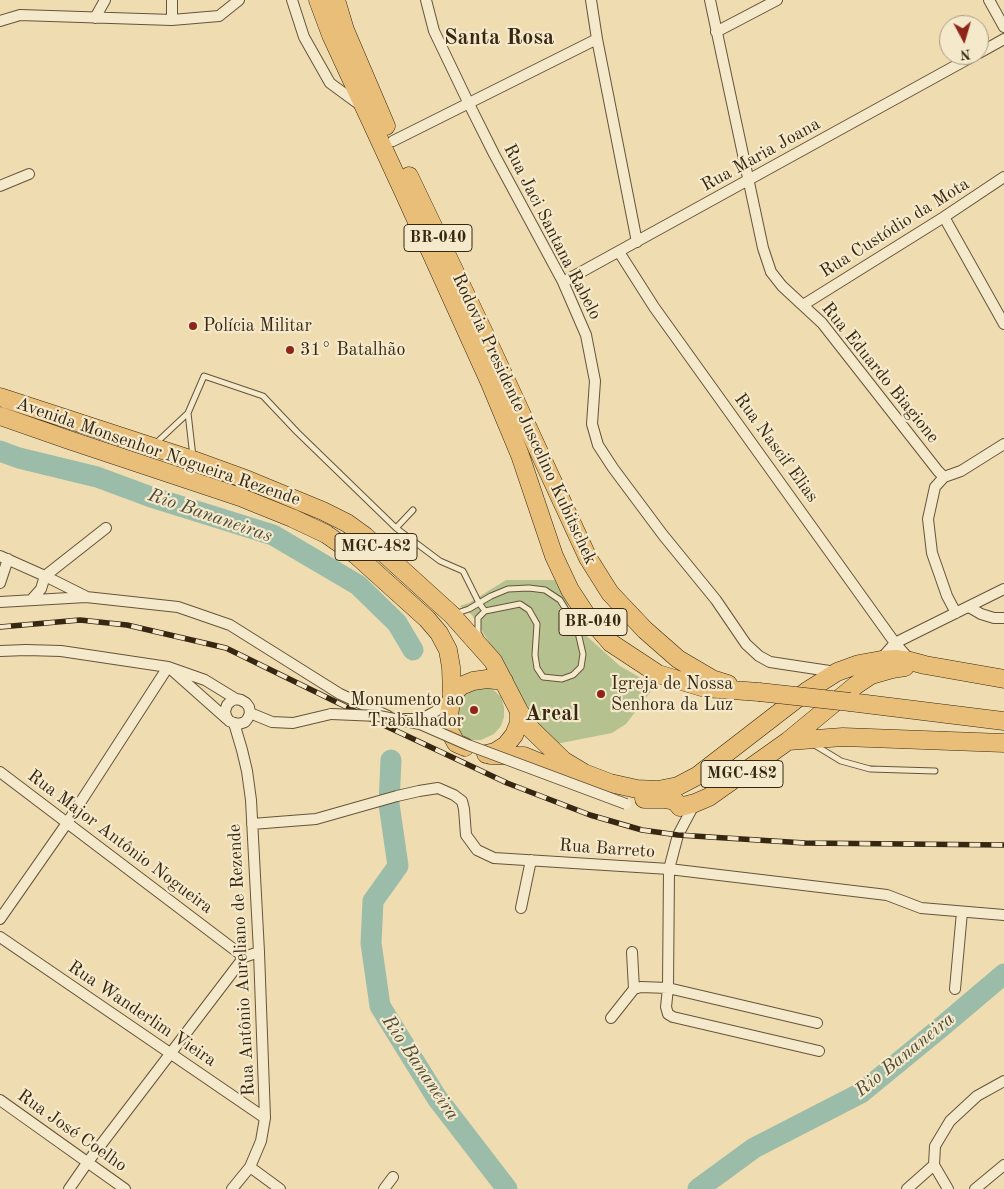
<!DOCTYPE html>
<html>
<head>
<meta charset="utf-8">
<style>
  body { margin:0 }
  #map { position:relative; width:1004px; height:1189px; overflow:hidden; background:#efddb1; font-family:"Old Standard TT",serif }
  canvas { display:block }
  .north { position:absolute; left:939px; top:15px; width:50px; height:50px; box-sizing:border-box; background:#f5e9cc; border:1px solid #a99b82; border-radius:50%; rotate:174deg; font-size:14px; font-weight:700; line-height:20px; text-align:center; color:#372712 }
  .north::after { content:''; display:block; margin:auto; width:18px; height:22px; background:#8f2418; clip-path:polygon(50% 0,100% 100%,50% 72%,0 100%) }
</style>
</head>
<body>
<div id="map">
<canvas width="1004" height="1189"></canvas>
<div class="north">N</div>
</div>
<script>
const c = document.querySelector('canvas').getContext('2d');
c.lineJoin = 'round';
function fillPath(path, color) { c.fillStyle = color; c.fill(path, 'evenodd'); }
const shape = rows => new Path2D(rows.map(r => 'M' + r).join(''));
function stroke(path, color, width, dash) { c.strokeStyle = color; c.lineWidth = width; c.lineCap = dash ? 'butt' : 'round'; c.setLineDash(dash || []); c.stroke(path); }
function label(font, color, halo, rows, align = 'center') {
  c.font = font + ' "Old Standard TT",serif'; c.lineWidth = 4.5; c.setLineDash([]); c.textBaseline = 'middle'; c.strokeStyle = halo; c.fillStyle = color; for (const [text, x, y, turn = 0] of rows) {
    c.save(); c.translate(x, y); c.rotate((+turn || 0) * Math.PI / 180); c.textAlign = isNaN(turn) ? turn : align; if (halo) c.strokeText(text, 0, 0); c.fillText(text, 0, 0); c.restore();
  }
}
const green = shape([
  [506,580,555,580,581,631,620,666,655,686,626,724,612,733,556,744,541,731,484,634,472,615,460,606,469,603],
  [488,686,496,692,501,697,504,707,504,717,501,726,494,734,481,740,471,740,461,737,448,702,453,694]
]);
const river = shape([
  [0,451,19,458,97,477,151,497,273,535,358,585,397,623,413,650],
  [391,760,389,804,398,866,373,901,371,943,380,1006,437,1098,507,1189],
  [698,1189,754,1148,861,1093,939,1029,1004,974]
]);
const lane = shape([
  [188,413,204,376,263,396,297,432,396,528,440,561,463,571,479,603,485,611],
  [155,444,188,413,193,457],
  [396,528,413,510],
  [457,613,469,609,491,596,508,589,529,588,545,590,560,600,577,628,583,654,581,667,573,675,562,679,543,677,537,668,535,655,537,624,529,610,520,604,485,611,478,618,478,633,480,636],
  [813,744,841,761,870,769,935,771]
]);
const street = shape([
  [292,0,304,37,330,83,360,105],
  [426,0,434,31,469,104,494,154,563,282,586,335,595,381,592,424,598,445,613,468,663,535,716,600,746,644,759,656,770,662,836,672],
  [591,0,597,39,637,242],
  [710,0,763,248,771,272,782,286,822,323,938,471,944,477],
  [989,0,1004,27],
  [95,18,105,0],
  [172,20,172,0],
  [0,21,20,15,172,20,219,16,239,0],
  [716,32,777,0],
  [979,53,1004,39],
  [393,141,597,39],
  [0,186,29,174],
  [944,217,1004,324],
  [619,252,654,307,895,643,910,660],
  [563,282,975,55],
  [803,305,944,217,1004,177],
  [0,556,45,576,85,596],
  [0,583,8,559],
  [32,599,41,589,45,576,106,528],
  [0,602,86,597,178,607,230,625,340,694,388,716],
  [969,607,981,614,994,618,1004,618],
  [956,613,947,596,932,553,928,519,935,487,944,477,961,471,1004,444],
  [0,651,26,650,61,651,168,667,205,680,236,699,241,700,246,703,249,707,250,713,248,718,245,722,239,724,234,723,229,721,226,716,225,711,227,705,231,701,236,699],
  [880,660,895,643,1004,589],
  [173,671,227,719],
  [250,713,272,722,293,723,331,714],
  [404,719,413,719,427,716,436,711,450,698],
  [0,772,244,957],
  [695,803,678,835,669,869,668,988,666,1007,668,1014,673,1017,819,1051],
  [252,824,316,819,397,796,419,791,438,788,454,795,462,801,464,809,466,835,477,850,494,858,669,869,887,895,921,908,1004,915],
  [521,908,531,860],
  [0,919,67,823,168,667],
  [0,937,265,1118],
  [632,952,634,989],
  [955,989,962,912],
  [611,1018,634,989,641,987,668,988,817,1023],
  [0,1100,125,1189],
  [934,1165,935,1146,950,1121,977,1096,1004,1081],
  [934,1165,948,1189],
  [250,1167,280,1189],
  [69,1189,87,1163,244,957,259,952],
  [232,1189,250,1167,261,1141,265,1118,259,952,251,800,247,771,242,750,234,723],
  [384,1189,393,1177],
  [907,1189,934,1165],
  [975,1189,1004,1165]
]);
const highway = shape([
  [318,0,331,35,404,193,490,383,520,455,554,556,570,590,585,613,611,643,658,674,705,688,759,692],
  [336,0,345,30,386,126],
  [409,176,486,337,588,558,610,593,645,630,678,659,712,679,728,684],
  [0,397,193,460,248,480,323,511,347,523,365,536,452,615,493,661,519,711,531,729,564,761,584,773,610,783,637,789,658,790,678,786,697,776,807,691,837,672,859,664,881,660,895,659,910,661,925,665,1004,679],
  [0,416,69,440,240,497,292,518,326,534,356,555,427,619,439,633,448,650,451,667,452,695],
  [850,702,1004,721],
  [788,741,843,737,1004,743],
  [465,747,456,743,450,732,448,722,452,695,461,686,473,681,487,679,504,681],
  [486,754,495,752,506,745,514,735,519,723,519,711],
  [490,755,524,756,577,778],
  [644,799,664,799,675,801,680,807,695,803,709,797,788,741,856,685,871,675,892,669,905,667]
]);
const rail = shape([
  [0,627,80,620,127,625,226,648,373,720,507,783,590,815,642,830,678,835,805,843,1004,845]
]);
const streetBridge = shape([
  [331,714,379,716,420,724,468,745,626,804]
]);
const highwayBridge = shape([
  [759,692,850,702]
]);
const markers = [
  [193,326,5,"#8f2418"],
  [290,350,5,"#8f2418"],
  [601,694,5,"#8f2418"],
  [474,710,5,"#8f2418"]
];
const shields = [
  [438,238,68],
  [376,547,82],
  [593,622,68],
  [742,774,82]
];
const shieldNames = [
  ["BR-040",438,238],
  ["MGC-482",376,547],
  ["BR-040",593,622],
  ["MGC-482",742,774]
];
const streetNames = [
  ["Rua Maria Joana",761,155,-29],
  ["Rua Custódio da Mota",895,228,-32],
  ["Rua Jaci Santana Rabelo",552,232,63],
  ["Rua Eduardo Biagione",880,373,51],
  ["Rodovia Presidente Juscelino Kubitschek",524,419,65],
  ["Rua Nascif Elias",776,448,54],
  ["Avenida Monsenhor Nogueira Rezende",158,452,19],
  ["Rua Major Antônio Nogueira",120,842,37],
  ["Rua Barreto",607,849,4],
  ["Rua Antônio Aureliano de Rezende",242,960,-93],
  ["Rua Wanderlim Vieira",142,1014,34],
  ["Rua José Coelho",72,1131,35]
];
const poiNames = [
  ["Polícia Militar",203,326],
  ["31° Batalhão",300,350],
  ["Igreja de Nossa",611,684],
  ["Senhora da Luz",611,705],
  ["Monumento ao",464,700,"right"],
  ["Trabalhador",464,721,"right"]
];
const waterNames = [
  ["Rio Bananeiras",210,516,19],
  ["Rio Bananeira",905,1055,-39],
  ["Rio Bananeira",420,1068,56]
];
const districtNames = [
  ["Santa Rosa",499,38],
  ["Areal",552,714]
];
fillPath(green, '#b5c28f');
stroke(river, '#9abca9', 21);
stroke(lane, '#65543a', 7);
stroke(street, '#65543a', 12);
stroke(highway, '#372712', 19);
stroke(lane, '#f5e9cc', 5);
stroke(street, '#f5e9cc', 10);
stroke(highway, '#e8be78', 18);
stroke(rail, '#372712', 5.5);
stroke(rail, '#f5e9cc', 4, [11]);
stroke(streetBridge, '#65543a', 12, []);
stroke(highwayBridge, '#372712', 19, []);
stroke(streetBridge, '#f5e9cc', 10);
stroke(highwayBridge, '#e8be78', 18);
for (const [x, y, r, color] of markers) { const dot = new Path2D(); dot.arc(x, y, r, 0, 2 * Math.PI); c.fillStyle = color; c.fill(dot); stroke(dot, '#f5e9cc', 2); }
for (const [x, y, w] of shields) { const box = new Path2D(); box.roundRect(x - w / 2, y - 13.5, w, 27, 4); c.fillStyle = '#f5e9cc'; c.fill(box); stroke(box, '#372712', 1); }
label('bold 16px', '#372712', null, shieldNames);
label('18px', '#372712', '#f5e9cc', streetNames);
label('18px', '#372712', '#f5e9cc', poiNames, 'left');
label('italic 19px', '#504c38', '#f5e9cc', waterNames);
label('bold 22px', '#372712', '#f5e9cc', districtNames);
</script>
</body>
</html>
